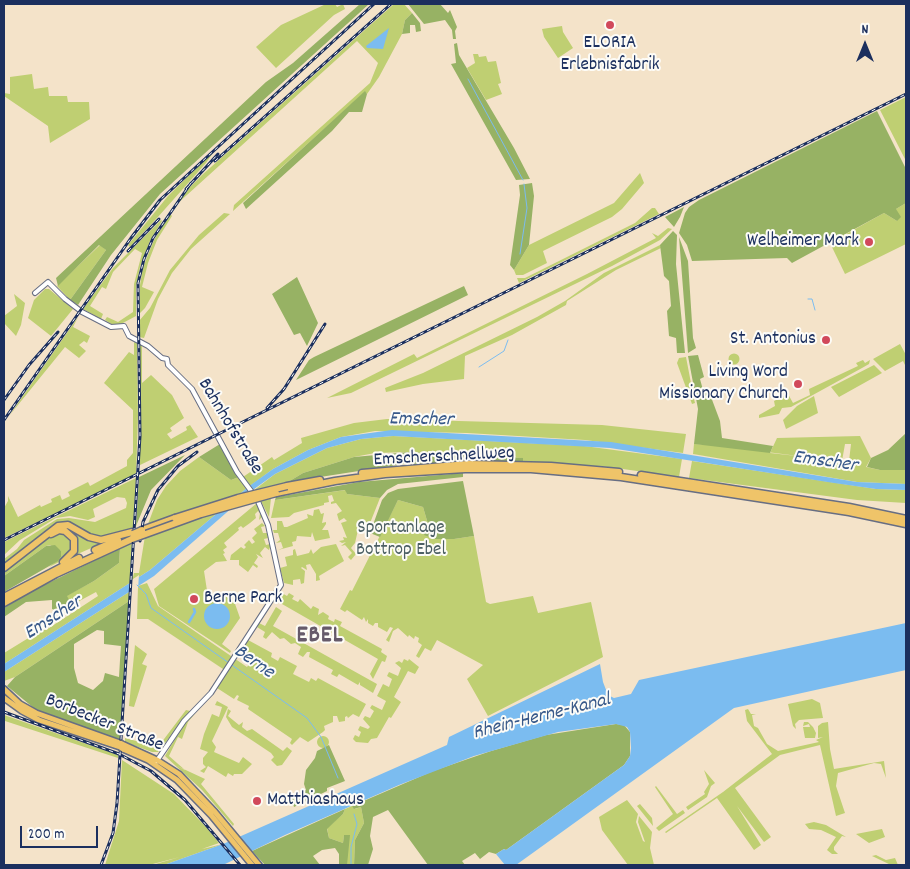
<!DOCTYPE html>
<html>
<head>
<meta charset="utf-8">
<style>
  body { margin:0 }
  #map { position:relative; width:910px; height:869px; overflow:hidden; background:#f4e3c9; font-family:Dekko,sans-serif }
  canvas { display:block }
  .frame { position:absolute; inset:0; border:5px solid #1b2f5e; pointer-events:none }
  .north { position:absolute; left:840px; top:20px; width:50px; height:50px; -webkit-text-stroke:4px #fdfcf7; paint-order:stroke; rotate:0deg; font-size:14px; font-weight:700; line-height:20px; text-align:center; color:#1b2f5e }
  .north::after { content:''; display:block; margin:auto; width:18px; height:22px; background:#1b2f5e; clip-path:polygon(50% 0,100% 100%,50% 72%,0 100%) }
  .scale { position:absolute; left:20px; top:826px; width:78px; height:22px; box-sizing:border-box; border:2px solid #1b2f5e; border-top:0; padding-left:6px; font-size:15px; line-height:18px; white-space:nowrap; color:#1b2f5e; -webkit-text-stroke:4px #fdfcf7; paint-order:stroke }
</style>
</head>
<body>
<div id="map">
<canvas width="910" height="869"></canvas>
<div class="frame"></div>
<div class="north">N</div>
<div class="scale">200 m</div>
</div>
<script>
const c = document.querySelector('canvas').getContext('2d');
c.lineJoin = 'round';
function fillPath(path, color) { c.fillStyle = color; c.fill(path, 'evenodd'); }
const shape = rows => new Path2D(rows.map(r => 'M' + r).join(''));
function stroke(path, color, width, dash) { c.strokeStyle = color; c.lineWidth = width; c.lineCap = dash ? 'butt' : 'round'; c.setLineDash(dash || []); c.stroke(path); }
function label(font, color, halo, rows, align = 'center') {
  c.font = font + ' Dekko,sans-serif'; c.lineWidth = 4; c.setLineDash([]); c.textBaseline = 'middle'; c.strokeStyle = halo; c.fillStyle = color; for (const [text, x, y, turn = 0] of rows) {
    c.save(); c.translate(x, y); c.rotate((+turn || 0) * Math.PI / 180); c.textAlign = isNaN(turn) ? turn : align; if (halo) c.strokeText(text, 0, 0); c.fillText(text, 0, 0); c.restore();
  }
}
const green = shape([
  [326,4,335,4,337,7,343,4,345,9,334,15,276,68,256,47,281,25],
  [394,4,404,4,412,13,405,20,402,34,379,77,367,94,365,92,233,211,234,205,370,83,378,63,357,41,177,204,188,189,202,175],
  [562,26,563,32,573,48,558,58,544,37,542,29],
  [473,54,478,54,479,57,486,56,488,62,496,61,501,83,498,84,502,94,486,100,467,68,475,63],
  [32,74,34,89,48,87,49,96,67,96,68,102,89,102,90,119,50,143,48,126,4,96,4,93,10,94,10,77],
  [906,97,906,161,880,110],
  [215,150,206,163,157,218,130,247,128,245,168,196],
  [640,173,644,183,622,209,612,217,543,251,547,263,523,275,516,275,514,270,529,245,614,203],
  [906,203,906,244,845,274,830,243,884,213,897,221,896,209],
  [652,208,655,208,659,214,519,283,517,278,525,278,635,223],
  [224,213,230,214,191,249,172,273,158,299,144,338,139,337,139,321,150,308,170,270,199,235],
  [170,214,172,216,157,240,148,263,142,287,154,292,145,308,139,314,140,285,143,267,154,240],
  [161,220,162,221,150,241,140,267,136,287,136,316,121,324,113,325,105,320,107,317,118,322,133,312,134,284,142,253,135,249,113,272,106,289,102,287,90,306,103,314,101,319,83,309,113,268],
  [668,228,672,229,660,240,612,266,351,393,327,398,414,354,417,358,587,274,656,238,652,233,658,236],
  [100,245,106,250,70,300,57,286],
  [660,245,661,248,616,270,567,301,566,305,512,335,465,356,464,379,423,384,386,392,385,388,423,373,537,317,565,301,604,273],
  [45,289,49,289,73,309,51,336,28,318,34,300],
  [14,294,25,303,21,325,16,336,4,323,4,316,17,306],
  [78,317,73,327,90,336,87,343,84,341,79,345,86,351,79,358,65,347,9,416],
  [134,342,137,343,138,417,136,475,4,538,4,508,8,501,8,496,18,517,40,505,41,507,52,502,51,499,60,495,62,500,70,496,68,492,88,482,90,486,127,466,127,460,133,453,133,410,104,383,129,352,134,355],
  [139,344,142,345,142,383,151,375,172,395,184,418,170,428,172,431,167,434,171,439,187,430,186,427,190,425,198,437,140,465],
  [900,344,906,355,906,367,903,361,885,371,873,359],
  '728.5 359a5.5 5.5 0 1 1 11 0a5.5 5.5 0 1 1-11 0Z',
  [686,357,694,399,695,403,692,404,677,363,679,358],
  [863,360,865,363,870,360,869,364,862,368,791,407,782,408,779,414,759,418,759,415,775,406,774,401,788,394,793,403,810,395,809,389,858,366,856,363],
  [874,365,882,373,839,397,831,387],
  [814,396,818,413,786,429,783,420,797,406],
  [387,419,602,425,686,434,683,453,585,440,467,433,375,431,341,437,308,450,273,469,250,486,243,477,272,457,274,460,302,443,301,438,354,423],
  [393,436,584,446,682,459,679,477,609,467,523,461,522,458,409,452,375,453,354,457,303,473,288,482,253,491,275,474,327,448,361,439],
  [860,436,871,458,866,467,880,470,906,470,906,484,857,482,693,454,694,444,713,445,852,463,849,461,851,444,845,444,842,461,770,453,777,438],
  [199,457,231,480,239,477,248,487,150,570,4,664,4,653,35,634,38,629,46,630,98,596,96,592,72,605,66,596,94,581,119,563,120,548,132,543,130,576,133,577,134,573,139,573,145,536,205,505,148,524,157,500,166,486,180,471],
  [692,461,876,489,906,490,906,503,857,500,689,478],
  [136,478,133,528,98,537,59,523,53,526,4,564,4,559,17,549,24,540,57,519,69,518,95,522,126,508,127,503,125,498,117,497,93,509,95,517,88,520,70,516,56,518,20,540,4,555,4,542],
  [346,490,347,494,380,498,366,533,358,530,355,543,351,548,356,554,351,560,348,557,352,553,345,545,341,546,346,542,342,543,339,541,344,540,343,537,347,538,341,523,347,521,344,518,339,521,337,514,342,511,336,503,331,504,331,502,334,501,332,495,328,496,329,502,324,503,324,505,294,513,289,517,271,518,275,500],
  [271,498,269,517,261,501],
  [398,500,423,507,428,524,424,534,454,539,474,536,486,602,490,604,533,596,538,613,591,602,603,657,488,716,467,679,483,665,437,640,431,651,425,648,419,658,416,656,422,645,418,642,419,638,415,636,414,639,409,635,408,637,398,628,393,631,389,642,386,640,393,628,390,627,387,632,378,627,378,623,375,623,373,626,368,623,368,619,366,622,364,617,362,620,347,610,345,612,340,609,350,590,352,591],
  [257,503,263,516,259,520,260,513,258,511,255,514,256,518,250,523,243,528,241,526,238,528,239,530,224,543,227,547,223,550,225,553,223,554,227,561,216,562,204,571,208,597,225,596,234,601,240,618,222,644,231,651,230,653,159,606,154,589],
  [319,509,321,514,324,513,322,523,326,522,326,524,322,530,328,530,330,538,315,541,312,532,311,537,297,536,296,541,292,542,293,546,278,550,283,548,281,542,276,543,280,540,278,533,274,533,273,530,277,530,277,521,282,521,284,527,287,527,308,518,307,514,313,516,314,510],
  [262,523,265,526,261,527,263,533,267,533,268,538,264,539,266,545,270,544,270,547,269,550,265,547,260,553,263,558,256,554,258,557,254,563,258,566,257,568,253,565,248,572,239,565,239,560,230,560,231,555,241,547,244,549,246,547,244,545,249,540,252,544,255,542,252,538,257,533,254,529],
  [64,526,107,541,71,557,76,541],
  [59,531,72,537,73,550,61,561,49,567,61,557,61,551,50,545,46,546,4,576,4,573,51,535],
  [336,544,344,561,319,576,320,580,316,581,316,574,310,564,306,565,307,570,302,567,301,568,305,571,304,583,301,584,300,579,293,580,293,585,284,583,280,568,287,566,285,557,293,555,293,550,295,549,297,556,309,553,311,549,313,554,321,547],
  [147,583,158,606,247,667,253,659,241,650,248,640,272,653,271,657,278,661,280,657,297,666,293,674,309,682,311,678,316,681,318,678,366,704,359,717,353,714,348,718,347,716,345,717,345,721,339,722,337,716,333,716,333,722,324,726,325,730,323,732,308,742,300,737,292,745,290,743,292,739,248,709,249,706,237,700,239,696,237,695,234,699,217,688,226,671,148,619,137,619,138,586],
  [129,592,129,601,15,677,4,681,4,672],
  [280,592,287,596,289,593,294,596,292,599,298,602,300,599,311,609,313,606,319,609,318,615,323,612,329,616,328,619,334,622,335,619,342,622,340,626,382,649,381,652,387,656,385,662,382,661,373,679,370,674,378,659,275,600],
  [276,607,282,611,273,626,377,684,373,693,360,685,360,682,358,685,339,674,337,677,331,674,333,670,309,657,310,652,307,652,303,657,298,654,301,647,295,643,291,644,284,638,280,639,272,632,266,639,263,637,265,632,257,627,259,623,265,626],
  [135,645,147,654,142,664,147,666,134,707,129,706],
  [404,659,408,661,409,659,419,667,415,674,408,671,394,697,401,702,391,718,389,717,377,738,371,739,368,743,356,742,353,739,355,735,359,737,361,732,358,730,360,726,368,729,370,727,363,719,365,716,370,718,374,711,370,708,372,705,382,710,386,701,377,696,383,684,389,687,392,679,387,676,389,672,398,676,401,668,395,663,399,661,402,663],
  [812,699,820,703,823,718,799,720,795,724,796,729,793,726,788,704],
  [217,701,228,707,212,741,216,747,214,752,239,763,243,757,252,764,242,774,234,774,233,776,228,773,226,777,208,766,204,773,200,771,206,767,203,764,203,758,208,752,200,749,204,734,212,714,219,717,222,707,215,705],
  [202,705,188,722,182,739,178,737,169,756,185,770,175,765,205,779,201,784,234,824,233,826,202,790,165,756,185,722],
  [228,709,231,711,228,716,239,725,243,722,242,727,247,731,252,729,283,751,287,747,292,751,282,765,277,766,271,760,274,757,271,753,232,727,226,717],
  [748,709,751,714,756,714,752,715,754,726,758,728,767,744,778,751,819,742,816,740,823,737,818,738,818,726,822,723,828,722,830,749,834,769,884,761,886,778,881,764,874,763,838,773,836,786,845,813,836,816,820,745,780,755,735,788,771,837,764,842,737,806,761,845,754,850,717,798,666,833,665,832,723,792,772,754,747,721,745,710],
  [186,710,190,711,158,752,152,752,125,742,125,738,158,747],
  [4,715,118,755,118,758,5,721,4,725],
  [804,722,808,722,813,727,816,733,815,738,805,738,803,727,810,727,809,724,803,726],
  '317 742a6 6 0 1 1 12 0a6 6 0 1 1-12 0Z',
  [122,760,174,794,207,828,219,843,202,849,223,844,164,865,152,865,180,857,149,865,105,865,119,821],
  [704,770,715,783,711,786,707,797,688,810,686,807,705,794,704,792,709,784],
  [656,786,677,814,683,810,685,813,659,831,656,828,673,814,655,787],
  [627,800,638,814,636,822,643,841,645,842,638,822,639,816,652,832,650,848,654,865,628,865,602,830,599,817],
  [640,804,652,818,653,826,637,806],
  [352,806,355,809,361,807,364,823,355,840,354,865,347,865,344,835,343,843,329,838,327,828,343,814,345,809],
  [814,822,826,825,846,837,842,836,834,847,834,850,838,854,832,854,827,850,836,837,821,830,809,829,805,824],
  [882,829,885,837,869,843,856,834],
  [876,855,886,860,895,858,898,865,891,865,872,856]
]);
const forest = shape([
  [360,4,369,4,160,194,111,255,78,305,70,300,106,250,99,245,58,286,56,278,266,82,293,63],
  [408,4,440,4,448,13,450,10,457,27,455,31,456,39,453,39,452,30,445,20,424,24],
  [412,13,420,23,421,31,416,32,415,25,410,25,410,33,402,34,405,20],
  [457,43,459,55,514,148,530,179,516,180,451,64,456,63,454,44],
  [365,91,367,94,362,112,349,112,332,131,246,209,243,203],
  [877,111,906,169,906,203,896,209,901,217,897,221,884,213,792,263,787,258,692,261,687,245,679,233,685,213,689,207,699,200],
  [532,183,534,196,529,245,514,270,510,265,520,195,519,185],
  [684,207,680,217,674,227,665,217],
  [673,231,677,235,676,264,685,353,677,353,676,338,669,336,667,311,671,306,669,281,664,276,660,245],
  [679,237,688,261,693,338,696,348,688,353],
  [297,277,318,323,307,346,300,333,294,335,272,294],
  [464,286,468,295,296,380,309,360,314,357],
  [698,355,704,377,700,379,703,390,708,389,720,421,722,438,773,446,770,453,694,444,698,409,688,356],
  [906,433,906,470,880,470,867,467,871,458,888,450],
  [220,444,239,477,231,480,199,457],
  [409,452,523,458,523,461,404,464,288,482,303,473,354,457],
  [185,455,151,490,136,526,139,477],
  [463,473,463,477,398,484,387,490,380,498,347,494,345,490,275,500,276,497,283,496,359,482],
  [463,481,474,536,454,539,435,539,424,535,428,524,423,507,398,500,380,537,370,533,382,500,388,493,398,489],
  [55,545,61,551,61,557,58,561,4,592,4,576,46,546],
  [120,548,119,563,94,581,67,596,72,605,60,612,52,609,52,600,26,602,4,617,4,608,30,592],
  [129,601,120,740,72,725,35,709,7,686,15,677],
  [97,630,104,631,104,644,121,646,120,660,119,677,105,673,103,681,93,690,78,683,74,668,74,644],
  [616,724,624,725,630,732,630,756,624,765,506,850,504,849,496,854,489,852,480,859,475,853,462,861,465,865,428,865,388,810,373,817,370,836,373,849,368,865,354,865,355,840,364,823,361,807,354,809,352,806,433,771,491,751,546,735],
  [329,745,345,781,327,788,327,791,294,807,291,797,306,790,304,784,306,770,315,758,317,751],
  [345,809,343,814,327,829,329,838,343,843,344,835,350,835,347,865,339,865,339,854,335,848,322,850,313,856,320,865,265,865,252,851]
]);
const water = shape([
  [389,28,383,49,367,48,366,46],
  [392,430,611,442,857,482,906,484,906,490,876,489,834,483,610,448,393,436,361,439,327,448,275,474,250,492,154,576,4,672,4,664,150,570,248,487,273,469,308,450,341,437],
  '204 616a13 13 0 1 1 26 0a13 13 0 1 1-26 0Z',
  [906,623,906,670,734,708,516,865,505,865,496,854,504,849,506,850,624,765,630,756,631,748,630,732,627,727,616,724,558,732,474,756,399,785,285,835,223,865,164,865,223,844,447,745,449,737,600,664,603,682,608,695,614,698,631,694,639,680]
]);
const pier = shape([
  [139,575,138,589,129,595,130,581]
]);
const stream = shape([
  [468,79,523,180],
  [520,254,527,208,524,184],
  [808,299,812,299,815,310],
  [479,367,504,351,508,340],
  [137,585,146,594,151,608,307,718,321,737,338,778],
  [351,865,351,847,357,824,354,814]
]);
const canal = shape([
  [189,622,195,612,194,609]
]);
const minor = shape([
  [35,293,48,282,65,299,82,312,111,327,124,326,129,336,148,346,162,358,167,359,168,365,192,389,237,472,257,499,268,525,281,585,211,693,184,721,156,762]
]);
const major = shape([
  [4,689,20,704,36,713,120,743],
  [4,698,22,711,39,720,120,747],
  [124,745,157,760,179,774,215,812,259,865],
  [123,749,148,760,177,780,211,815,252,865]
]);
const highway = shape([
  [362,473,468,464,551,466,619,472],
  [641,475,849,507,906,519],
  [287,486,320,480],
  [276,493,335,481,385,474,465,469,531,469,621,477,849,512,906,524],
  [142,530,175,518],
  [51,534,59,530,65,531,74,539,74,551,63,562],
  [95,550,118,540],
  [4,568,58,526,68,525,89,537,101,540,132,532],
  [4,597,79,558],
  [4,603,56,574,132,539]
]);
const rail = shape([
  [215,161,391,4],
  [186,189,218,154],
  [128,251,159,219],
  [4,400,29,365,58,332],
  [267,408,284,389,325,324],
  [4,420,131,238,160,200,374,4],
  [4,540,906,94],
  [140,541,143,522,158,490,178,466,197,452],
  [4,712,119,754,151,771,185,800,240,865],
  [101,865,113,833,117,803,140,436,138,283,144,259,153,238,191,183]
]);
const majorBridge = shape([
  [120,743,124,745],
  [120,747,123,749]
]);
const highwayBridge = shape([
  [175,518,238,498,287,486],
  [133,534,142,530],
  [132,539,201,514,276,493]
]);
const markers = [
  [610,25,5,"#d1495b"],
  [869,242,5,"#d1495b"],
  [826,340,5,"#d1495b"],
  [798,384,5,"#d1495b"],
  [194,599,5,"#d1495b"],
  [257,801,5,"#d1495b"]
];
const poiNames = [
  ["ELORIA",610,44,"center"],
  ["Erlebnisfabrik",610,66,"center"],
  ["Welheimer Mark",859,242],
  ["St. Antonius",816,340],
  ["Living Word",788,373],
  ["Missionary Church",788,395],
  ["Berne Park",204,599,"left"],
  ["Matthiashaus",267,801,"left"]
];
const streetNames = [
  ["Bahnhofstraße",229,427,59],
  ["Emscherschnellweg",444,458,-3],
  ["Borbecker Straße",104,724,22]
];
const parkNames = [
  ["Sportanlage",401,529],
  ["Bottrop Ebel",401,551]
];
const waterNames = [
  ["Emscher",421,421,1],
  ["Emscher",825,463,8],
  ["Emscher",54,619,-33],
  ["Berne",253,663,35],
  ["Rhein-Herne-Kanal",542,718,-14]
];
const districtNames = [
  ["EBEL",320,638]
];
fillPath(green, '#bfcf72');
fillPath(forest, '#97b264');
fillPath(water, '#7bbcf0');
fillPath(pier, '#f4e3c9');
stroke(stream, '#7bbcf0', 1);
stroke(canal, '#7bbcf0', 2.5);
stroke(minor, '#676e83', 6);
stroke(major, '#676e83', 8);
stroke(highway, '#676e83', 9);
stroke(minor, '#fff', 4);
stroke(major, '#efc469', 5);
stroke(highway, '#efc469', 6);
stroke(rail, '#1b2f5e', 3);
stroke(rail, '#fdfcf7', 1, [4]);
stroke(majorBridge, '#676e83', 8, []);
stroke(highwayBridge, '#676e83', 9, []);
stroke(majorBridge, '#efc469', 5);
stroke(highwayBridge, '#efc469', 6);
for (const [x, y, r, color] of markers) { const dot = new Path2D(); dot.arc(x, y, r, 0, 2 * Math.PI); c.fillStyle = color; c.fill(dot); stroke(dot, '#fdfcf7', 2); }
label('19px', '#1b2f5e', '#fdfcf7', poiNames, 'right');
label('19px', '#1b2f5e', '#fdfcf7', streetNames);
label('19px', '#4c5f64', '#fdfcf7', parkNames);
label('italic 20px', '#38598a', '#fdfcf7', waterNames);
c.letterSpacing = '1px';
label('bold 24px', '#665a6a', '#fdfcf7', districtNames);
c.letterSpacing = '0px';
</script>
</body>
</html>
